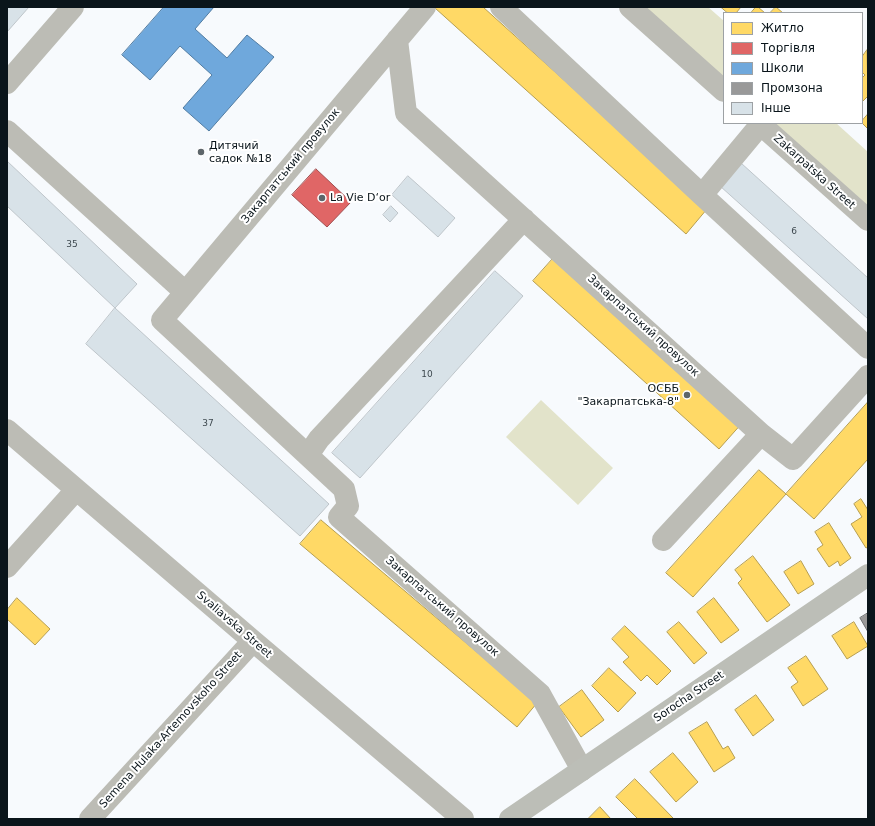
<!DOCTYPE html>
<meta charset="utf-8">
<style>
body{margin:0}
#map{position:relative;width:875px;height:826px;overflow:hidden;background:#f7fafd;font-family:"DejaVu Sans",sans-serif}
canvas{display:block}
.frame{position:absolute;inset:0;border:8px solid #0a151b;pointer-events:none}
.legend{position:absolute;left:723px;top:12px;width:140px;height:112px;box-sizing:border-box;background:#fff;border:1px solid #9da1a4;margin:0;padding:5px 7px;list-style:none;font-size:12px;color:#0a151b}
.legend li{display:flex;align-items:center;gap:8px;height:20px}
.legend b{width:20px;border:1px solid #9da1a4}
</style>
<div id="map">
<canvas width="875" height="826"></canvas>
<div class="frame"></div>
<ul class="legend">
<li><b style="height:11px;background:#ffd966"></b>Житло</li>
<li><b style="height:11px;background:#e06666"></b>Торгівля</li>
<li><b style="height:11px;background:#6fa8dc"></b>Школи</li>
<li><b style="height:11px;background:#999"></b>Промзона</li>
<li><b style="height:11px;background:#d8e2e8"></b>Інше</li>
</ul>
</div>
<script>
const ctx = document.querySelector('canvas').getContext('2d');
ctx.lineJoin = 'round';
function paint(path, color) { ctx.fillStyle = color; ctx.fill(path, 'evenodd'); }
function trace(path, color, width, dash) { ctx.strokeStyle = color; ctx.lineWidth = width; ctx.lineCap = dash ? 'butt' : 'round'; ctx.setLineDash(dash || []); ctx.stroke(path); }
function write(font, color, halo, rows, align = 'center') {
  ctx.font = font + ' "DejaVu Sans",sans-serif'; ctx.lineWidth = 4; ctx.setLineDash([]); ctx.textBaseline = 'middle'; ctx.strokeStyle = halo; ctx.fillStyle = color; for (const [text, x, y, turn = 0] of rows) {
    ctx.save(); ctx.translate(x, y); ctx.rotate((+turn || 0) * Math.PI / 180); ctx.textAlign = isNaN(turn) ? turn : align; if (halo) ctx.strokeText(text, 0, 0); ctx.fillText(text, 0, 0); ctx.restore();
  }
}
paint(new Path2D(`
 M637,7H708L724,21V85Z
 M766,123H836L868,152V215Z
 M541,400L613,468L578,505L506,437Z`), '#e2e3ca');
const homes = new Path2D(`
 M436,7H483L707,209L686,234L435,8Z
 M721,7H741L736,13H728Z
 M756,7H758L765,13H751Z
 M776,7L783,13H770Z
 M867,50L868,96L862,102V78L865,75L862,72V57Z
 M868,114V129L862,123V121Z
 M557,254L743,422L719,449L533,281Z
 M868,402V459L814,519L786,494Z
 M759,470L786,494L693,597L666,573Z
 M861,499L868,510V547L866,548L851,524L862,517L854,504Z
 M321,520L537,703L517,727L300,544Z
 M829,523L851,558L840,566L838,561L829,567L817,549L823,545L815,532Z
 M753,556L790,605L767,622L738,583L742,579L735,570Z
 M801,561L814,584L798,594L784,572Z
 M17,598L50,629L35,645L7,619V610Z
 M714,598L739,630L721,643L697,612Z
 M679,622L707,653L694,664L667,632Z
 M854,622L868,646L847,659L832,636Z
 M625,626L671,671L657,685L647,675L641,681L623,662L629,657L612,639Z
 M806,656L828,689L803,706L791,687L798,682L788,668Z
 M609,668L636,693L618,712L592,686Z
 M582,690L604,720L581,737L559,707Z
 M756,695L774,720L753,736L735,710Z
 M707,722L723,749L728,746L735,758L714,772L689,733Z
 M673,753L698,782L676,802L650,772Z
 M635,779L674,819H638L616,797Z
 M600,807L611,819H588Z`);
paint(homes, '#ffd966');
trace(homes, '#b69e50', 1);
const shops = new Path2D(`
 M316,169L351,202L327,227L292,195Z`);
paint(shops, '#e06666');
trace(shops, '#a04e50', 1);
const schools = new Path2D(`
 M164,7H214L195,29L227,58L247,35L274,57L209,131L183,108L212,75L180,46L150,80L122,55Z`);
paint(schools, '#6fa8dc');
trace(schools, '#517ca2', 1);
const industry = new Path2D(`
 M868,613V632L860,618Z`);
paint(industry, '#999');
trace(industry, '#6e7173', 1);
const building = new Path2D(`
 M7,7H29L7,32Z
 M7,161L137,284L115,308L7,206Z
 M741,163L868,278V319L720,186Z
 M408,176L455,218L438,237L392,195Z
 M391,206L398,213L390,222L383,215Z
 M495,271L523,296L360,478L332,453Z
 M115,308L329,504L300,536L86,344Z`);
paint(building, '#d8e2e8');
trace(building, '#bec5ca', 1);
trace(new Path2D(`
 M425,7L162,320L344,489L348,506L339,517L540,694L582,770
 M501,7L702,195L761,124
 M630,7L724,91
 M397,40L406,113L761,434L663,540
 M7,83L73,7
 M759,123L868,220
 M7,131L185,292
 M702,195L868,348
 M7,430L253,641L463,819
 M761,434L793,459L868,376
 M308,455L319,439L524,219
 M7,567L76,490
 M90,819L253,641`), '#bcbcb5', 22);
trace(new Path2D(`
 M510,819L868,575`), '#bcbeb7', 22);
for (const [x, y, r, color] of [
 [201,152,4,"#5d656a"],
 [322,198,4,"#5d656a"],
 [687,395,4,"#5d656a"]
]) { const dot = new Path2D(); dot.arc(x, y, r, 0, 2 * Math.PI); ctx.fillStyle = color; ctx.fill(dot); trace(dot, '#fff', 1.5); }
write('9px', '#3e494f', null, [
 ["6",794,232],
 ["35",72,245],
 ["10",427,375],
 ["37",208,424]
]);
write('11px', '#0a151b', '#fff', [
 ["Дитячий",209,146],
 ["садок №18",209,159],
 ["La Vie D‘or",330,198],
 ["ОСББ",679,389,"right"],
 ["\"Закарпатська-8\"",679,402,"right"]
], 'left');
write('11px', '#0a151b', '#fff', [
 ["Закарпатський провулок",291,166,-50],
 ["Zakarpatska Street",814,172,42],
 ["Закарпатський провулок",643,326,42],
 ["Закарпатський провулок",442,607,41],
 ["Svaliavska Street",234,625,41],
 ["Sorocha Street",689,697,-34],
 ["Semena Hulaka-Artemovskoho Street",171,730,-48]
]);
</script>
